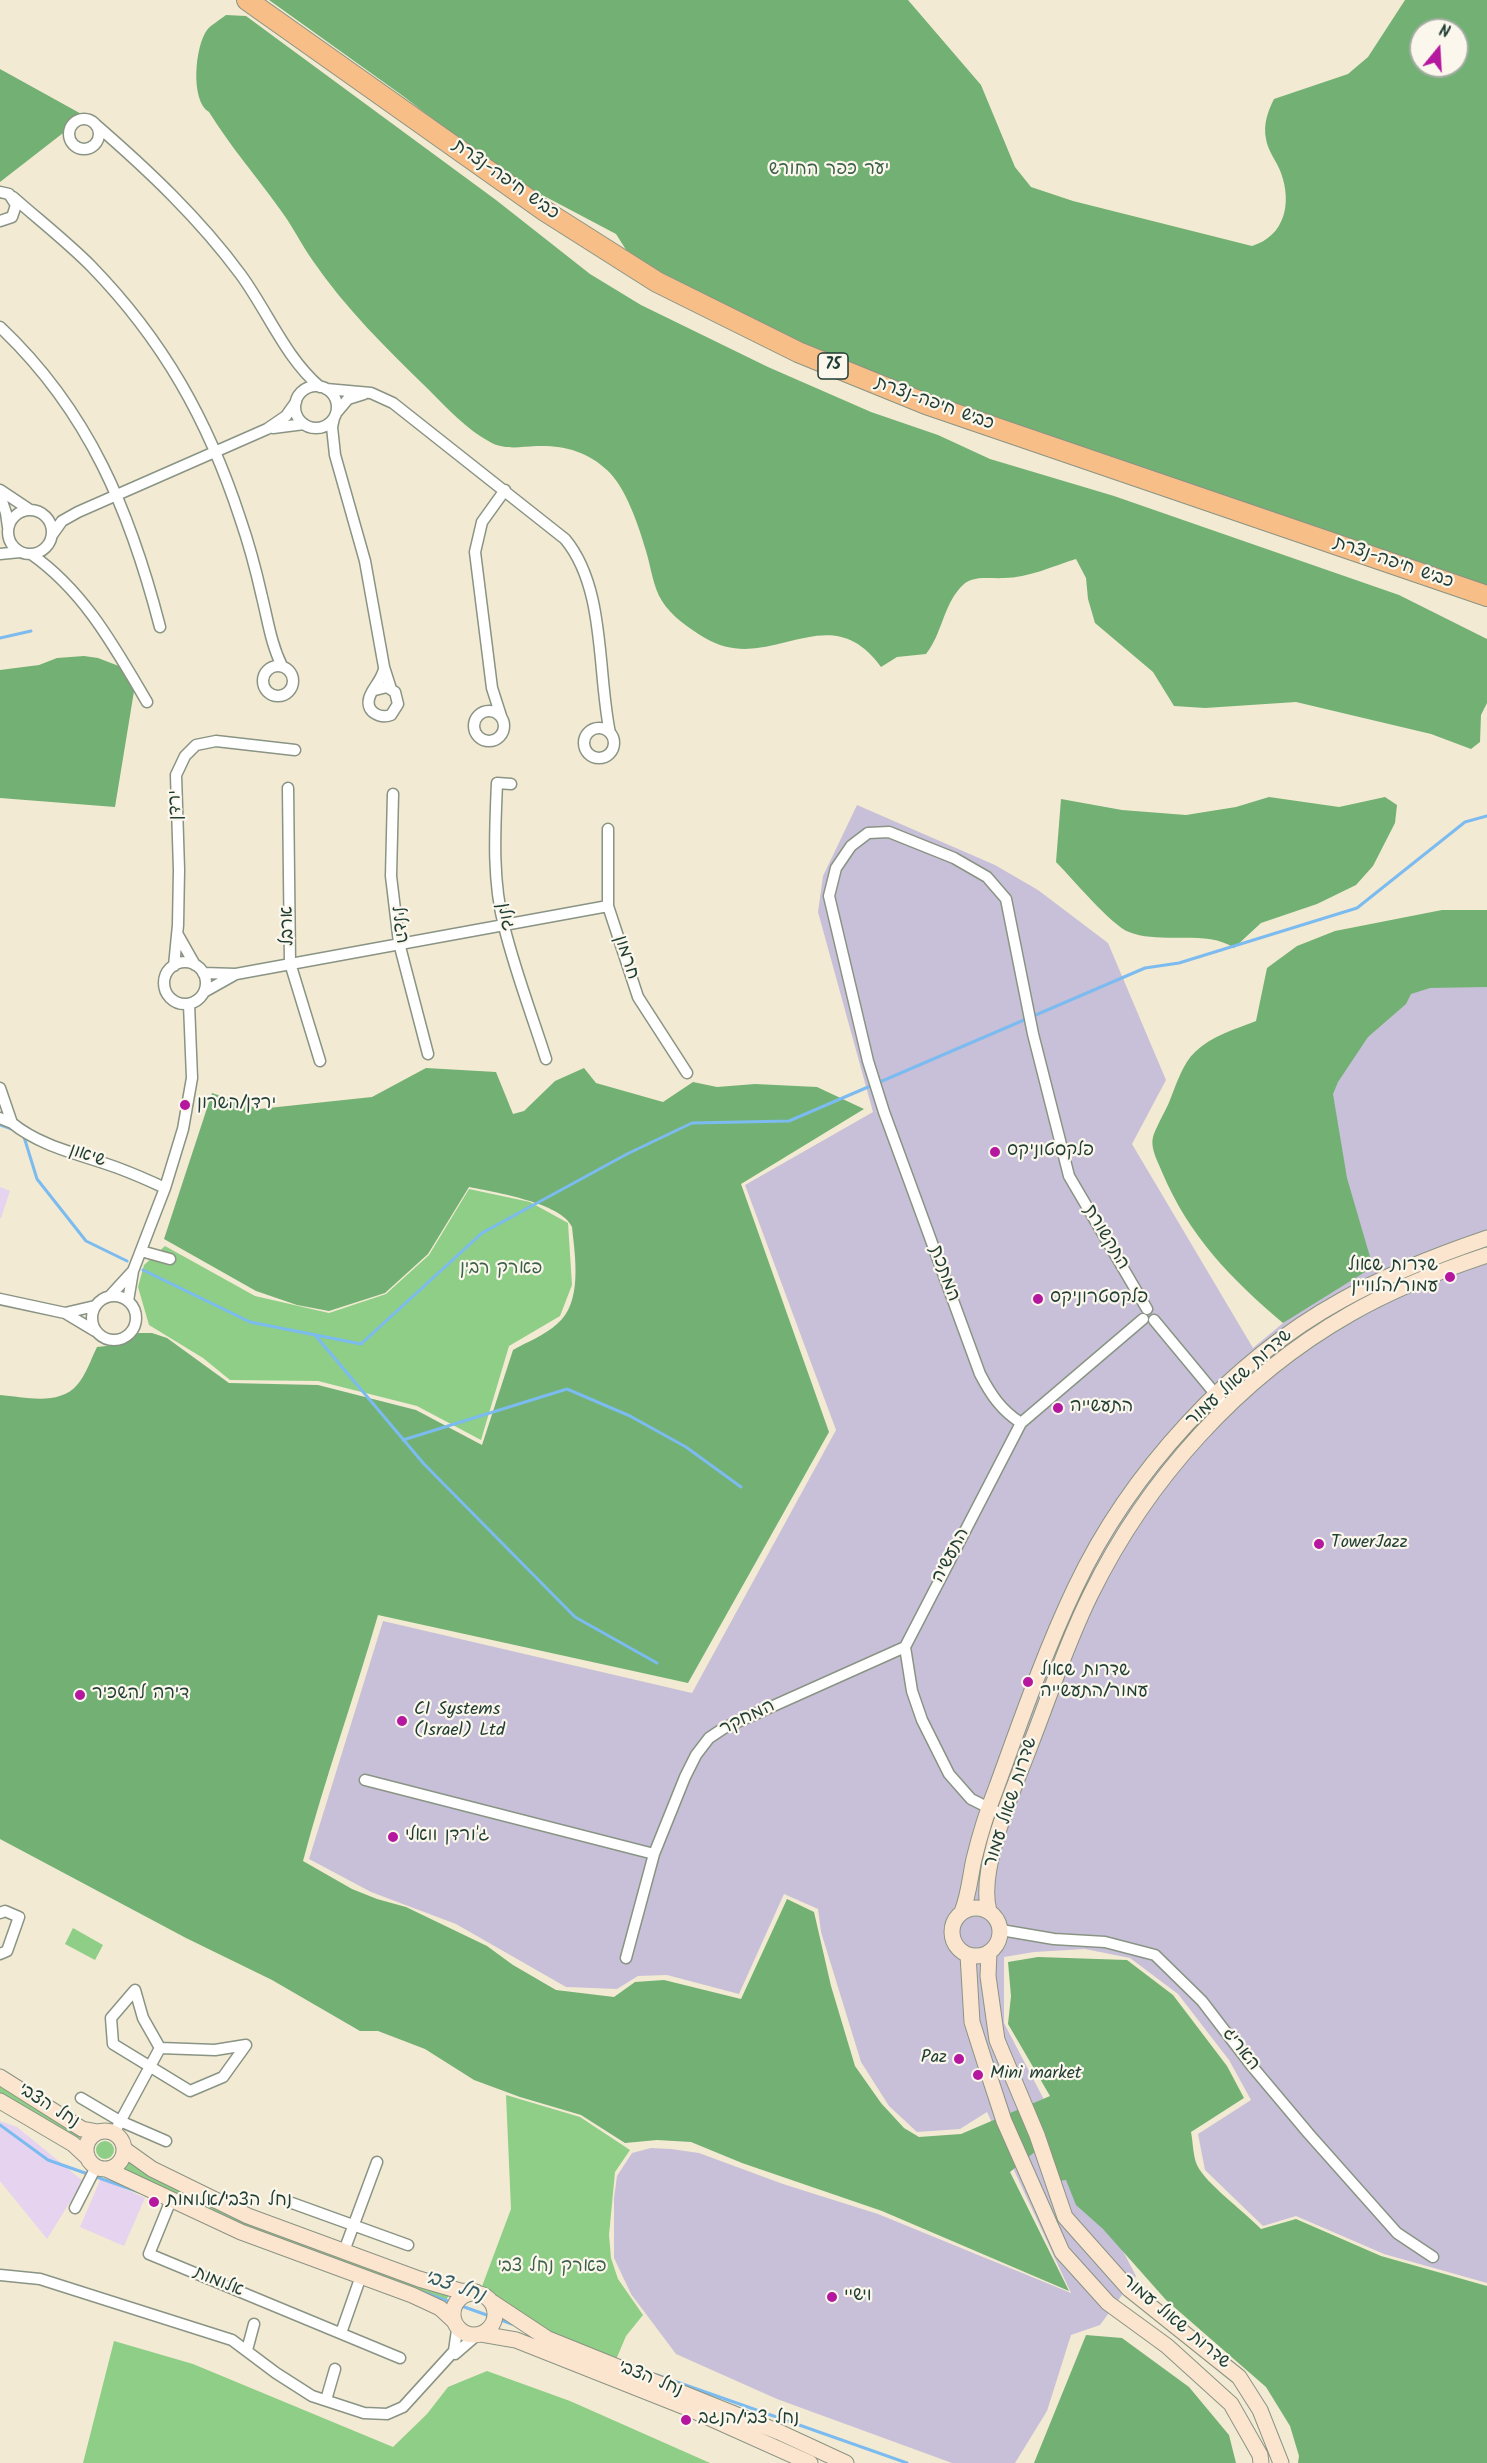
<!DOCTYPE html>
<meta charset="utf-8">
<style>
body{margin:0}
#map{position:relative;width:1487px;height:2463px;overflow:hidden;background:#f3ead3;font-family:Kalam,sans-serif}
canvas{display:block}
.north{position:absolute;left:1409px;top:18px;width:60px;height:60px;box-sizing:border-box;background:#fbf7ec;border:2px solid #a3ada2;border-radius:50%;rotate:18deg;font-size:16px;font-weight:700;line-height:24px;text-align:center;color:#1f3d34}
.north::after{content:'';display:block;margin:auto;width:21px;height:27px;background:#b5179e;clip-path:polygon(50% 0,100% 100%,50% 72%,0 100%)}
</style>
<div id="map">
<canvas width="1487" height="2463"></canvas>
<div class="north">N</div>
</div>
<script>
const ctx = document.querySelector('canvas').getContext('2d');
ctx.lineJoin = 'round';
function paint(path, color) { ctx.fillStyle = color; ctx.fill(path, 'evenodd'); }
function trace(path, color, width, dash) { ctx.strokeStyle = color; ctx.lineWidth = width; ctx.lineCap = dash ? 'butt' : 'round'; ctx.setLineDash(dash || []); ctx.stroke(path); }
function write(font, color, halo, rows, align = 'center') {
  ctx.font = font + ' Kalam,"Playpen Sans Hebrew",sans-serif'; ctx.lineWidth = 4.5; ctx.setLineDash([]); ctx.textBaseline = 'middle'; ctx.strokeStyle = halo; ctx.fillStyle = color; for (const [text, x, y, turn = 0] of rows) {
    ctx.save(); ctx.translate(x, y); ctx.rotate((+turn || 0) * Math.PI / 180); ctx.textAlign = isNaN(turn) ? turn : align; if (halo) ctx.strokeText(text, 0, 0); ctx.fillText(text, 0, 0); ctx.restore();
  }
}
paint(new Path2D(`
 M0,1187L10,1191L1,1218H0Z
 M0,2121L17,2127L83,2181L47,2239L0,2181Z
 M101,2178L145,2198L124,2246L80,2227Z`), '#e6d3f0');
paint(new Path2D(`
 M857,805L995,865L1038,890L1108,943L1166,1080L1132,1144L1253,1348L1354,1264L1318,1087L1381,1005L1487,964V2283L1384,2254L1296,2216L1263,2226L1205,2170L1198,2134L1251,2100L1229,2060L1178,1994L1130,1958L1085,1949L1034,1952L1004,1957V2023L1136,2276L1100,2325L1071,2335L1047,2411L1015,2463H952L777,2399L676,2354L631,2294L614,2258V2198L617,2176L632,2153L651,2148L671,2149L699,2153L783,2184L878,2214L1071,2293L987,2112L960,2129L917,2132L889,2106L861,2062L821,1932L818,1909L784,1894L739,1994L667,1975L638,1976L617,1989L566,1987L456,1924L371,1892L309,1859L383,1621L692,1693L836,1430L745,1185L873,1112L818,912L823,876Z`), '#c8c0d8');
paint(new Path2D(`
 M469,1189L530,1202L568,1223L572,1285L560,1316L509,1346L481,1440L417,1406L318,1381L230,1380L203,1358L149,1325L138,1287L144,1265L165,1246L255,1296L329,1313L386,1294L429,1255Z
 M73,1928L103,1945L95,1960L65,1944Z
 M0,2079L83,2132L76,2144L0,2099Z
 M506,2095L580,2117L630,2150L615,2172L609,2235L611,2258L618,2279L643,2315L626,2336L615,2362L560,2341L501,2304L481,2289L511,2209Z
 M96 2150a9 9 0 1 1 18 0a9 9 0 1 1-18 0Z
 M130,2159L136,2164L451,2292L442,2307L251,2234L122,2171Z
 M114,2341L193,2364L393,2447L427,2414L448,2387L487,2371L570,2401L710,2463H83Z`), '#8ece86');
paint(new Path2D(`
 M269,0H908L981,85L1015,167L1031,187L1073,201L1252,246C1285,236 1292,203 1281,173C1277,161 1268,152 1266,139C1263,124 1268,111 1274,99L1348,74L1368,57L1405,0H1487V586L955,404L830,357L708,301L630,256L616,234L510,178L403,96ZM1421,30H1457V66H1421Z
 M226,15L246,16L496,200L590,274L641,305L768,367L871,412L938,435L990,459L1114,496L1399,595L1487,639V703L1481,715L1480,742L1471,749L1431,734L1296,702L1205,708L1174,706L1153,672L1095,623L1088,599L1086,578L1076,559C1053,566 1028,578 1004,578C988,579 971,574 960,588C943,607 942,634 926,654L897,657L881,667C828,593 770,677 705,638C690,629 671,616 662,601C653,587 651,567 646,551C639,527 626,487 607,470C587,451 563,445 536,446C520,447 504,450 490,442C466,429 447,408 428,389C387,349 345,308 313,261C301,244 292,225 279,208C256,176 230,146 209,112C190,101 195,46 207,30C212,24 220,20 226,15Z
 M0,69L85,116L0,182Z
 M84,656L98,658L137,673L115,807L0,798V670L39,665L57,658Z
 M1269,797L1339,807L1385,797L1397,805L1395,823L1373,866L1356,885L1317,904L1261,923L1234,948C1207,929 1162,945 1129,932C1112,926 1071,877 1056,862L1061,799L1122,810L1186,815L1236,807Z
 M1442,910H1487V987L1430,988L1411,994L1406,1004L1368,1037L1338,1082L1333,1094L1347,1178L1373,1267L1283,1323C1231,1279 1189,1236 1162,1172C1158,1162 1150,1148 1153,1137C1155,1129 1166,1110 1170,1100C1176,1085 1183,1063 1195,1052C1211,1036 1236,1029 1256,1021L1267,968L1297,946L1335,931Z
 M426,1068L496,1072L513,1114L524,1111L555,1081L584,1068L596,1083L663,1102L693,1082L717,1087L755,1084L817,1087L864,1109L741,1184L829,1432L688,1683L378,1615C354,1698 325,1778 303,1861L352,1889L377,1899L406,1907L487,1946L513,1965L556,1990L614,1997L635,1982L664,1980L741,1999L787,1899L814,1912L831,1986L855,2066L881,2103L904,2128L919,2137L961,2134L1050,2096L1008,2024L1011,1996L1008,1962L1038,1957L1127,1960L1173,1995L1227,2066L1244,2098L1191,2132C1193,2142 1193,2156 1197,2165C1206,2184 1245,2212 1261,2229L1296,2219L1381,2256L1487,2286V2463H1298L1299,2456L1290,2426L1266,2387L1166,2300L1103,2229L1076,2205L1066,2180L1058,2181L1037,2150L1010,2172L1069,2291L882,2211L742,2163L691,2142L657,2140L625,2143L581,2115L520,2097L474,2080L425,2049L378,2031H360L272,1980L186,1938L0,1839V1395C25,1397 59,1406 77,1385C86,1375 91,1359 97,1347L125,1344L138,1333H152L167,1338L229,1383L318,1385L416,1410L482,1445L513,1350C527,1342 545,1335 557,1324C583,1303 575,1256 572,1227C562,1203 494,1192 469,1187L428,1254L385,1293L329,1311L297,1305L256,1291L164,1239L212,1093L259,1109L372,1097Z
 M1086,2335L1122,2338L1189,2387L1229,2435L1236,2463H1034Z`), '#72b173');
trace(new Path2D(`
 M0,638L31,631
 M0,1125L12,1129
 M24,1137L37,1179L86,1241L127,1261
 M143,1270L250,1322L361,1344L482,1233L627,1154L692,1123L789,1121L1145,968L1179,963L1357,908L1465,822L1487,816
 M315,1335L424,1464L575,1617L657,1663
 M403,1440L567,1389L630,1416L686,1447L741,1487
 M0,2125L48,2160L139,2192
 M425,2293L512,2324
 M657,2375L907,2463`), '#7cbbf0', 3);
const street = new Path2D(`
 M69 134a15 15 0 1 1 30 0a15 15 0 1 1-30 0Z
 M95,124C148,170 199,218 241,275C268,312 285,357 320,387
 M0,192L9,194L16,205L12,217L0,221
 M13,197C39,220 66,241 91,266C163,340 208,420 240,518C249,544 256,570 262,597C268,621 271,644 282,666
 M0,327C89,411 130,511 160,627
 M295 407a21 21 0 1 1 42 0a21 21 0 1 1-42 0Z
 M326,389L371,393L393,403L565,539C606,588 597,672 610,733
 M337,412L348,399L364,394
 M334,418L332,427L335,455L365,561L384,667L391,689
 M273,428L304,424
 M0,490L30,510
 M0,495L6,513L8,527
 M8 532a22 22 0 1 1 44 0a22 22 0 1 1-44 0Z
 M52,535L62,521L78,512L267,429L286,416L296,402
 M0,554L20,552
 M31,554C84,591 114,646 147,702
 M263 681a15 15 0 1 1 30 0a15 15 0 1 1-30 0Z
 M375,690L387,687L395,692L398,704L391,715C380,719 366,712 369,699C371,689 381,682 384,669
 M474 726a15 15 0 1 1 30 0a15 15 0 1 1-30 0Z
 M501,716L492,688L475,552L482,522L505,490
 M584 743a15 15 0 1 1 30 0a15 15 0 1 1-30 0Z
 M511,784L497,783C495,830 492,880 504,926C515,971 532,1015 546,1059
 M288,788L290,963L320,1061
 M393,794L391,876L399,943L428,1054
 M608,829V906L638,997L687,1073
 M178,935L195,965
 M164 983a21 21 0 1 1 42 0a21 21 0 1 1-42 0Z
 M174,966L178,925L179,870L176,775L185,756L196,745L216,741L295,750
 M203,973L236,974L608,906
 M204,992L236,974
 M0,1088L12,1123L0,1118
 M12,1123C41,1147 83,1155 118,1168C134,1174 150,1181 165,1188
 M141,1251L170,1259
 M110,1296L132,1272
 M92 1318a22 22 0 1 1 44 0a22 22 0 1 1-44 0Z
 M0,1299L65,1313L95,1331
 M128,1301L133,1271L165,1188L183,1129L192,1078L189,1004
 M65,1313L95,1306
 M1154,1320L1227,1408
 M1021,1423C1001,1410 991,1395 980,1374L884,1112L868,1061L829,896L836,868L851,846L868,833L889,832L954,858L987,877L1006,899L1033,1034L1069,1176L1147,1309
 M365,1780L654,1854
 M1005,1816L971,1799L949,1774L922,1720L912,1691L905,1647L1021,1423L1143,1319
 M0,1913L5,1911L19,1917L7,1951L0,1954
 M1001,1930L1054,1939L1105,1942L1155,1955L1202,2001L1251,2065L1309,2134L1397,2233L1433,2257
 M626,1958L654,1854L685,1777L696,1755L709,1738L724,1728L905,1647
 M135,1990L111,2018L113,2044L190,2091L223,2077L246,2045L215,2050L160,2048
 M81,2098L120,2121L166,2141
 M114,2133L160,2048L143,2018L135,1990
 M171,2200L149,2254L400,2358
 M292,2203L408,2245
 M75,2208L96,2167
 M344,2251L377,2162
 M0,2275L40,2279L232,2340L276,2373L312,2396L364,2413L387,2414L403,2407L454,2351L457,2330L455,2324
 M341,2333L361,2276
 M247,2350L254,2324
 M455,2354L477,2335
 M326,2400L335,2369`);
const secondary = new Path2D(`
 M952 1932a24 24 0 1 1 48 0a24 24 0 1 1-48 0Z
 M989,1911C977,1869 1015,1786 1030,1746C1050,1695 1067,1642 1091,1594C1147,1480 1239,1377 1350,1314C1393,1289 1439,1271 1487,1255
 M962,1912C969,1894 970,1877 974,1859C980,1834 988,1809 997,1786C1021,1720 1045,1651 1075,1588C1129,1473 1231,1361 1342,1300C1388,1274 1437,1255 1487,1238
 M989,1952L988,1976L997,2040L1037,2135L1065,2217L1129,2289L1239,2377L1260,2410L1281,2463
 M968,1955L972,2022L986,2066L1004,2121L1062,2252L1108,2303L1167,2346L1231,2404L1260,2455L1261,2463
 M0,2077L82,2129L98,2132
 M0,2101L73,2144L87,2157
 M86 2150a19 19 0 1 1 38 0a19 19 0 1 1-38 0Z
 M124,2149L152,2169L248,2216L419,2279L460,2291L476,2292
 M106,2169L241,2232L412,2295L440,2308L454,2321
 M453 2314a21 21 0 1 1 42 0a21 21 0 1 1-42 0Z
 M492,2302L548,2339L779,2432L846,2463
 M481,2334L516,2340L685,2407L810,2463`);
const highway = new Path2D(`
 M247,0L545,211L657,282L798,352L926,404L1487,596`);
trace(street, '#899484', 13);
trace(secondary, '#899484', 17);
trace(highway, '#899484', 22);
trace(street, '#fff', 10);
trace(secondary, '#fce5cf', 15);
trace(highway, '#f7be87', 20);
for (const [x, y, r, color] of [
 [185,1105,6,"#b5179e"],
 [995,1152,6,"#b5179e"],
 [1450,1277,6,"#b5179e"],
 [1038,1299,6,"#b5179e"],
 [1058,1408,6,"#b5179e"],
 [1319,1544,6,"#b5179e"],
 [1028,1682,6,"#b5179e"],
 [80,1695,6,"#b5179e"],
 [402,1721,6,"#b5179e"],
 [393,1837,6,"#b5179e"],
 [959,2059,6,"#b5179e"],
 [978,2075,6,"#b5179e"],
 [154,2202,6,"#b5179e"],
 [832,2297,6,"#b5179e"],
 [686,2420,6,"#b5179e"]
]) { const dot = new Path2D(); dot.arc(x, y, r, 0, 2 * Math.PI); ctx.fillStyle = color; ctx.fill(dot); trace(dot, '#fbf7ec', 2); }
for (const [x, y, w] of [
 [833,366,30]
]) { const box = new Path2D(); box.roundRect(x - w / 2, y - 13, w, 26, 4.5); ctx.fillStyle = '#fbf7ec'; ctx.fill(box); trace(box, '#1f3d34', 1.5); }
write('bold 16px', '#1f3d34', null, [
 ["75",833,366]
]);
write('18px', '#3b6148', '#fbf7ec', [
 ["יער כפר החורש",829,171],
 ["פארק רבין",501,1270],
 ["פארק נחל צבי",552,2268]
]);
write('18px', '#1f3d34', '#fbf7ec', [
 ["כביש חיפה-נצרת",505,181,35],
 ["כביש חיפה-נצרת",934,405,20],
 ["כביש חיפה-נצרת",1393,564,19],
 ["ירדן",177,805,-92],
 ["גולן",504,917,79],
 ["הגליל",398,925,82],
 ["ארבל",289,926,-91],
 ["חרמון",625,958,72],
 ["שיאון",87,1157,19],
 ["התקשורת",1105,1238,59],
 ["המתכת",943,1274,70],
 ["שדרות שאול עמור",1240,1379,-42],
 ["התעשיה",952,1556,-62],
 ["המחקר",748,1719,-26],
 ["שדרות שאול עמור",1012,1803,-72],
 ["האריג",1240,2050,52],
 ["נחל הצבי",48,2107,32],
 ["אלומות",218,2283,22],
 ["שדרות שאול עמור",1175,2323,40],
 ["נחל הצבי",650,2380,22]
]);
write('18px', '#1f3d34', '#fbf7ec', [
 ["ירדן/השרון",197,1105],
 ["פלקסטוניקס",1007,1152],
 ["שדרות שאול",1438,1267,"right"],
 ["עמור/הלוויין",1438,1288,"right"],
 ["פלקסטרוניקס",1050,1299],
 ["התעשייה",1070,1408],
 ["TowerJazz",1331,1544],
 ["שדרות שאול",1040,1672],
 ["עמור/התעשייה",1040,1693],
 ["דירה להשכיר",92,1695],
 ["CI Systems",414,1711],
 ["(Israel) Ltd",414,1732],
 ["ג'ורדן וואלי",405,1837],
 ["Paz",947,2059,"right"],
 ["Mini market",990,2075],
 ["נחל הצבי/אלומות",166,2202],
 ["וישיי",844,2297],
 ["נחל צבי/הנגב",698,2420]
], 'left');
write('italic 20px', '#365c63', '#fbf7ec', [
 ["נחל צבי",454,2288,19]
]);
</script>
